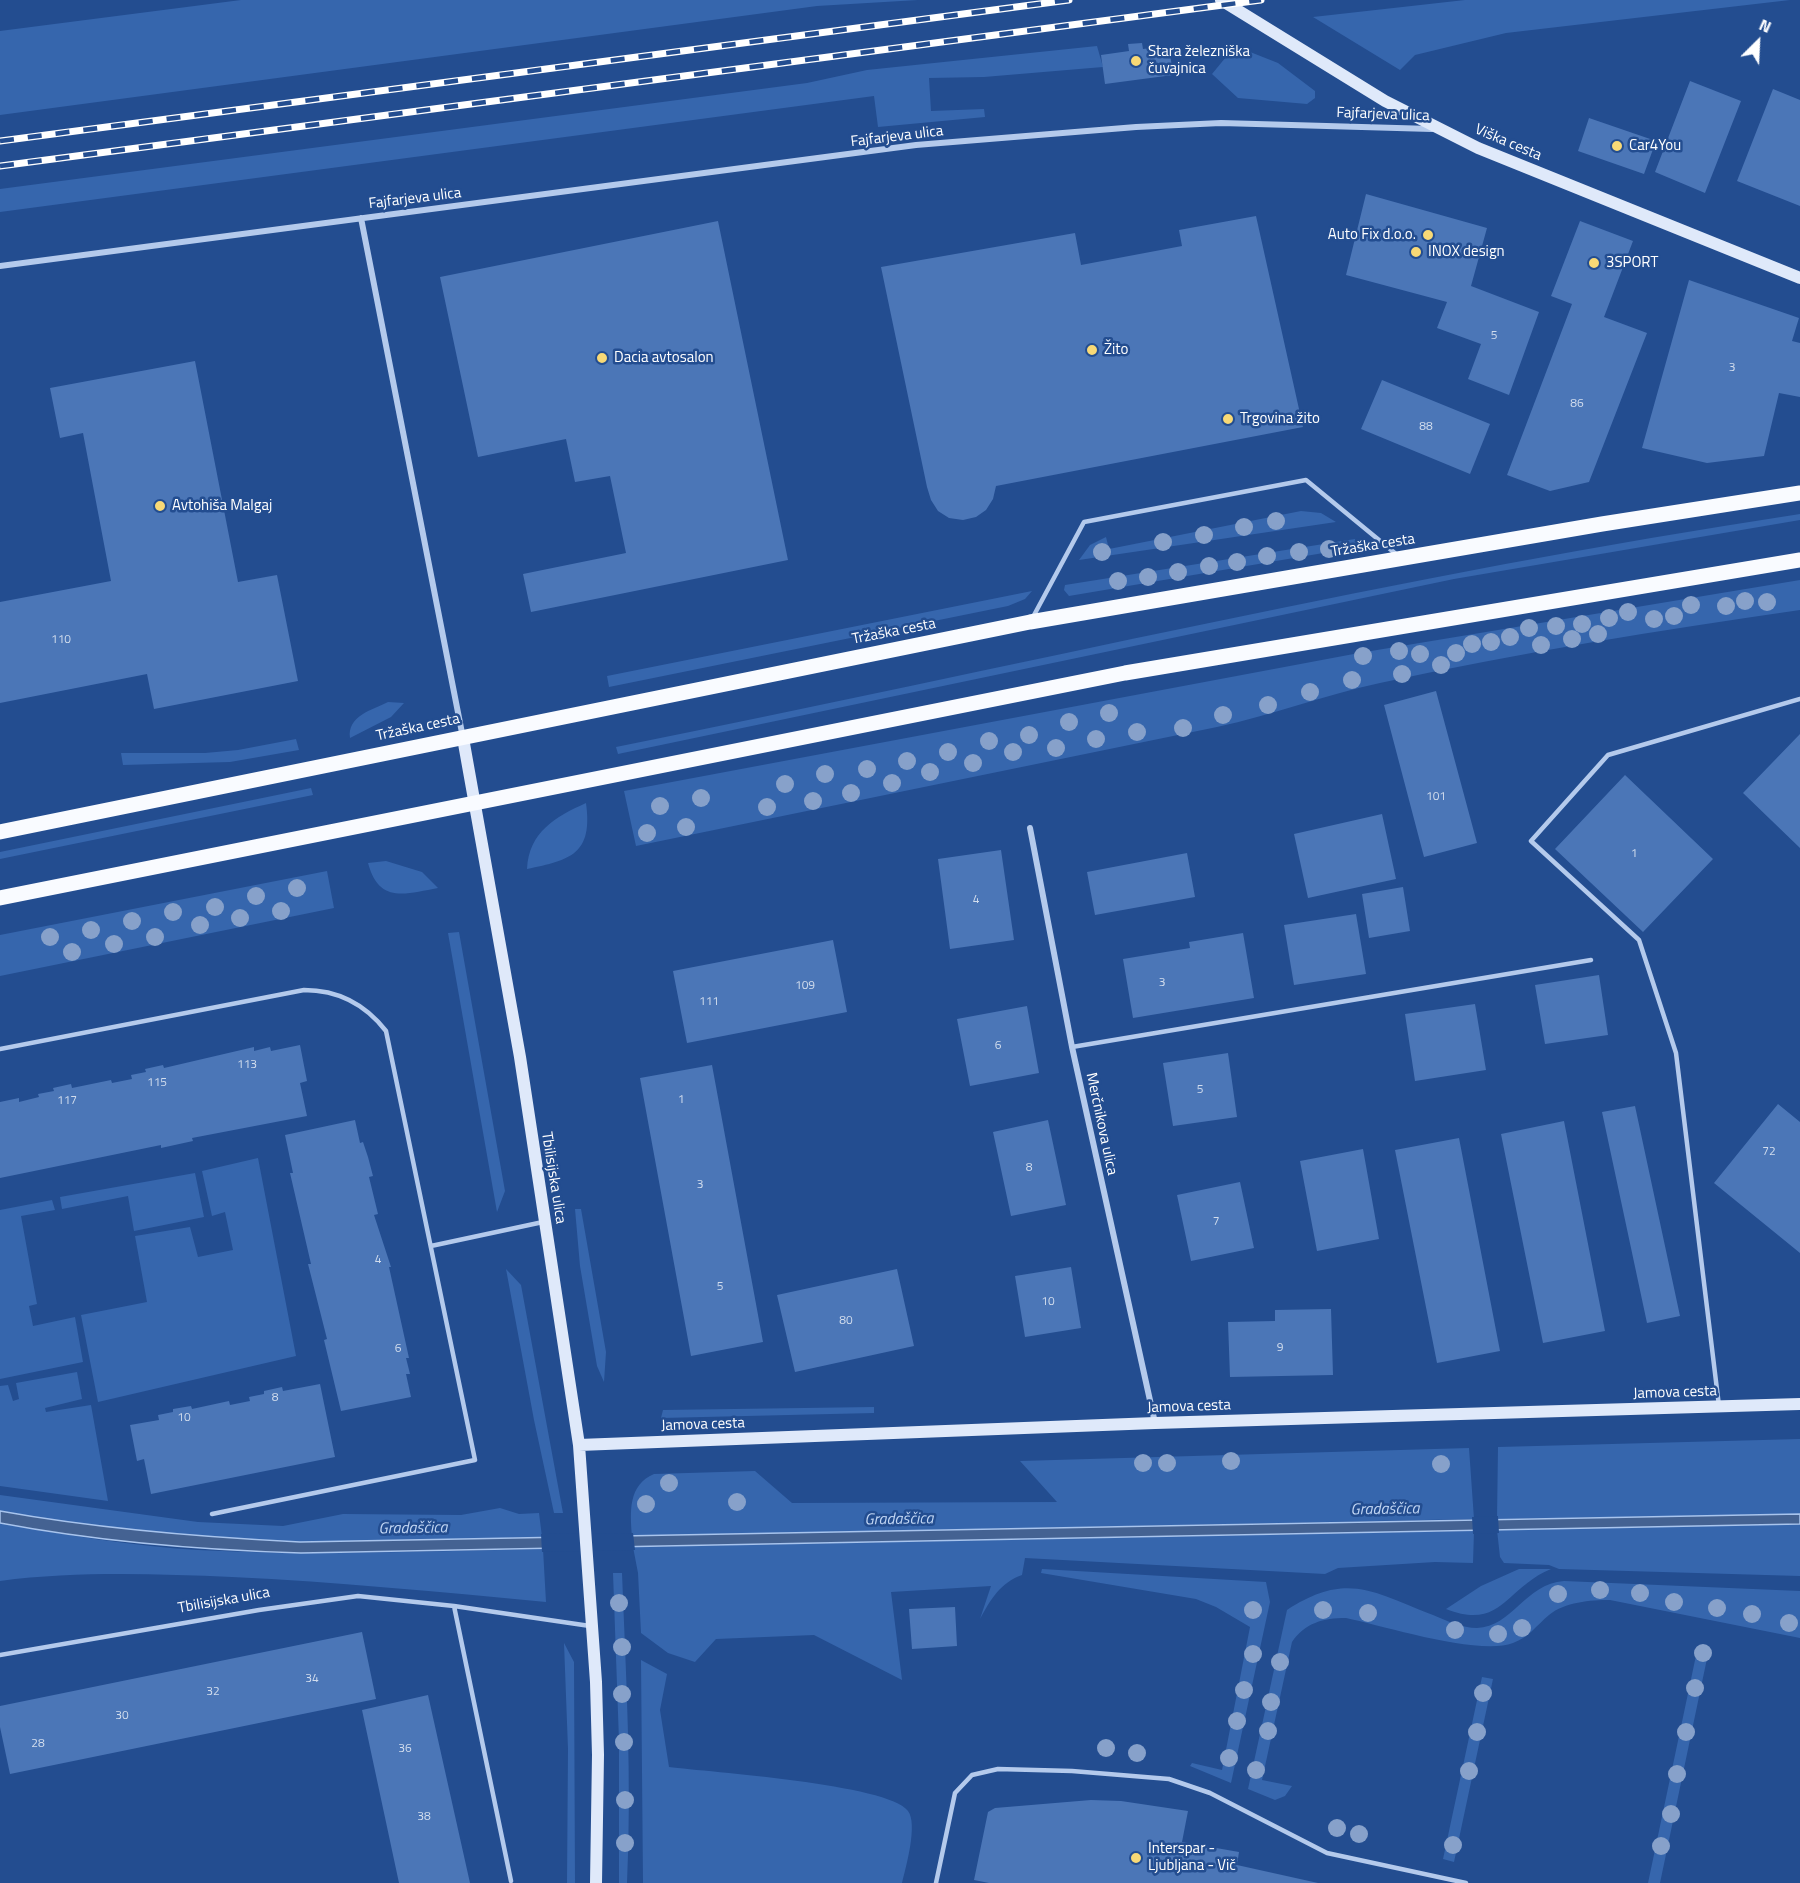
<!DOCTYPE html>
<meta charset="utf-8">
<style>
body{margin:0}
#map{position:relative;width:1800px;height:1883px;overflow:hidden;background:#234d90;font-family:"Titillium Web",sans-serif}
canvas{display:block}
.north{position:absolute;left:1728px;top:12px;width:60px;height:60px;-webkit-text-stroke:4px #234d90;paint-order:stroke;rotate:24deg;font-size:16px;font-weight:700;line-height:24px;text-align:center;color:#fff}
.north::after{content:'';display:block;margin:auto;width:21px;height:27px;background:#fff;clip-path:polygon(50% 0,100% 100%,50% 72%,0 100%)}
</style>
<div id="map">
<canvas width="1800" height="1883"></canvas>
<div class="north">N</div>
</div>
<script>
const ctx = document.querySelector('canvas').getContext('2d');
ctx.lineJoin = 'round';
function paint(path, color) { ctx.fillStyle = color; ctx.fill(path, 'evenodd'); }
function trace(path, color, width, dash) { ctx.strokeStyle = color; ctx.lineWidth = width; ctx.lineCap = dash ? 'butt' : 'round'; ctx.setLineDash(dash || []); ctx.stroke(path); }
function write(font, color, halo, rows, align = 'center') {
  ctx.font = font + ' "Titillium Web",sans-serif'; ctx.lineWidth = 5; ctx.setLineDash([]); ctx.textBaseline = 'middle'; ctx.strokeStyle = halo; ctx.fillStyle = color; for (const [text, x, y, turn = 0] of rows) {
    ctx.save(); ctx.translate(x, y); ctx.rotate((+turn || 0) * Math.PI / 180); ctx.textAlign = isNaN(turn) ? turn : align; if (halo) ctx.strokeText(text, 0, 0); ctx.fillText(text, 0, 0); ctx.restore();
  }
}
paint(new Path2D(`
 M241,0H918L817,6L0,115V31Z
 M1465,0H1790L1506,33L1415,55L1400,70L1313,17Z
 M1097,46L1103,67L984,77L929,78L931,111L984,109L985,117L878,127L874,96L0,212V189L807,83L867,70Z
 M1235,46L1278,63L1315,91V98L1307,104L1238,98L1212,74Z
 M1301,511L1321,513L1336,522L1079,560L1090,545L1106,537L1109,549Z
 M1800,514V520L1454,579L618,754L616,747C1011,668 1402,574 1800,514Z
 M1355,539L1357,544L1353,548L1069,596L1064,590L1065,585Z
 M1800,580V610C1659,630 1519,653 1380,683C1325,695 1272,715 1217,727L636,846L624,791L1359,653Z
 M1032,591L1025,599L1008,606L609,687L607,676Z
 M388,702L404,703L391,717L350,738C347,716 372,710 388,702Z
 M296,739L299,750L230,762L123,765L121,753H205L238,750Z
 M311,788L313,795L0,859V852Z
 M586,803C593,854 571,860 527,869C529,832 555,817 586,803Z
 M386,861L422,872L438,888C405,894 379,904 368,863Z
 M327,871L334,908L0,976V935Z
 M459,932L505,1191L497,1212L448,933Z
 M258,1158L296,1356L98,1402L81,1315L147,1302L135,1236L190,1227L198,1257L233,1250L225,1212L212,1216L202,1171Z
 M195,1173L204,1217L134,1231L128,1196L62,1209L60,1197Z
 M52,1200L55,1210L21,1216L37,1304L29,1306L33,1326L75,1317L83,1362L0,1379V1210Z
 M575,1209H581L606,1352L604,1382L597,1366L580,1266Z
 M506,1269L521,1285L563,1513H554L534,1420Z
 M77,1372L82,1399L45,1408L46,1412L91,1405L108,1501L0,1486V1386L8,1385L13,1401L19,1399L16,1383Z
 M874,1407V1413L661,1418L663,1410Z
 M1800,1439V1514L1497,1519L1498,1447Z
 M1469,1448L1474,1519L632,1536C630,1512 628,1485 654,1474L755,1471L792,1503L1057,1502L1020,1461Z
 M0,1495L198,1522L283,1526L343,1514L461,1515L500,1508L519,1514L539,1513L542,1537C462,1539 381,1543 300,1542C200,1540 98,1529 0,1511Z
 M0,1523C65,1535 132,1546 198,1550C313,1556 428,1551 543,1549L546,1602C441,1592 337,1582 232,1577C155,1574 77,1571 0,1581Z
 M1800,1524V1576L1559,1569L1549,1565L1504,1563L1500,1557L1497,1530Z
 M1474,1531L1473,1563L1435,1562L1338,1568L1325,1574L1025,1558L1022,1575C1000,1583 991,1599 980,1619L991,1586L891,1592L902,1680L814,1635L716,1639L695,1662L668,1653L641,1633L638,1573L633,1547Z
 M1042,1569L1266,1582L1270,1602L1231,1783L1190,1766L1192,1763L1222,1770L1250,1627L1216,1607L1196,1599L1041,1573Z
 M1519,1569H1551C1505,1588 1502,1631 1446,1609L1481,1586Z
 M613,1573H622C626,1676 632,1780 627,1883H619V1741Z
 M1564,1581L1800,1591V1638L1610,1600C1590,1600 1565,1602 1549,1615C1536,1626 1529,1637 1513,1643C1479,1656 1384,1626 1346,1618C1323,1618 1305,1623 1292,1642L1262,1780L1292,1786L1285,1796L1275,1800L1248,1789L1287,1610C1347,1571 1373,1592 1433,1615C1447,1621 1462,1628 1477,1628C1512,1627 1525,1584 1564,1581Z
 M564,1643L574,1662L575,1883H567L568,1749Z
 M1698,1646L1709,1649L1660,1883H1648Z
 M641,1660L667,1674L660,1710L669,1767C708,1772 889,1784 908,1811C918,1824 906,1867 902,1883H643Z
 M1482,1677L1493,1679L1454,1862L1443,1859Z`), '#3666ad');
const water = new Path2D(`
 M0,1511C99,1529 199,1537 300,1542L1800,1514V1524L301,1553C200,1550 100,1542 0,1523Z`);
paint(water, '#446292');
trace(water, '#a8c4ed', 1.5);
paint(new Path2D(`
 M1498,1516L1499,1533L1473,1534L1472,1517Z
 M633,1533L635,1550L542,1552L541,1534Z`), '#234d90');
paint(new Path2D(`
 M1142,43L1143,49L1169,46L1173,75L1105,84L1101,55L1129,51L1128,44Z
 M1690,81L1741,101L1705,193L1655,172Z
 M1773,89L1800,100V206L1737,181Z
 M1589,118L1656,141L1644,174L1578,151Z
 M1366,194L1487,228L1471,286L1539,312L1509,395L1468,379L1481,344L1437,328L1447,302L1346,275Z
 M1256,216L1303,427L996,486L993,499L986,510L976,517L963,520L949,518L938,511L931,500L927,487L881,267L1075,233L1081,265L1182,246L1179,230Z
 M718,221L788,560L531,612L523,574L626,553L610,476L575,482L566,439L478,457L440,277Z
 M1580,221L1633,241L1604,317L1647,333L1589,482L1550,491L1507,475L1572,304L1551,296Z
 M1689,280L1799,318L1792,341L1800,343V397L1779,393L1764,456L1707,463L1642,448Z
 M195,361L238,582L277,575L298,681L154,709L147,674L0,703V602L111,581L83,433L60,438L50,388Z
 M1382,380L1490,424L1470,474L1361,429Z
 M1436,691L1477,843L1424,857L1384,705Z
 M1800,734V848L1743,793Z
 M1625,775L1713,859L1643,932L1555,849Z
 M1382,814L1396,879L1308,898L1294,834Z
 M1001,850L1014,940L950,949L938,859Z
 M1187,853L1195,897L1095,915L1087,872Z
 M1403,887L1410,931L1369,938L1362,894Z
 M1356,914L1366,974L1294,985L1284,925Z
 M1243,933L1254,998L1133,1018L1123,959L1190,948L1189,942Z
 M833,940L847,1012L687,1043L673,971Z
 M1599,975L1608,1035L1545,1044L1535,985Z
 M1475,1004L1486,1070L1415,1081L1405,1014Z
 M1027,1006L1039,1073L970,1086L957,1019Z
 M300,1045L307,1081L300,1083L307,1116L192,1138L193,1141L161,1148V1145L0,1178V1102L19,1098V1102L39,1097L38,1094L54,1091L53,1088L71,1084L72,1088L111,1080L112,1083L132,1079L131,1075L146,1072L145,1069L163,1065L164,1068L254,1047V1051L270,1047L271,1051Z
 M1228,1053L1237,1117L1173,1126L1163,1063Z
 M712,1065L763,1342L691,1356L640,1078Z
 M1778,1104L1800,1122V1253L1714,1183Z
 M1635,1106L1680,1316L1647,1323L1602,1112Z
 M355,1120L360,1143L363,1142L368,1157L373,1176L369,1177L378,1214L374,1215L391,1267H389L409,1358H406L410,1374H406L411,1397L341,1411L324,1340L327,1339L308,1264H311L290,1173H293L285,1135Z
 M1048,1120L1066,1205L1011,1216L993,1132Z
 M1564,1121L1605,1331L1543,1343L1501,1134Z
 M1459,1138L1500,1351L1437,1363L1395,1150Z
 M1363,1149L1379,1239L1317,1251L1300,1161Z
 M1240,1182L1254,1248L1191,1261L1177,1195Z
 M1071,1267L1081,1328L1025,1337L1015,1276Z
 M897,1269L914,1346L795,1372L777,1295Z
 M1331,1309L1333,1375L1230,1377L1228,1322L1275,1321V1310Z
 M320,1384L335,1457L151,1494L144,1459L137,1461L130,1425L159,1420L158,1415L173,1412V1409L191,1406L192,1409L229,1401L230,1405L250,1401L249,1397L264,1394V1391L282,1387L283,1391Z
 M955,1607L957,1646L912,1649L909,1609Z
 M362,1632L376,1699L10,1774L0,1727V1706Z
 M428,1695L470,1883H399L362,1710Z
 M1091,1800L1121,1801L1188,1811L1182,1842L1239,1852L1237,1865L1318,1883H989L974,1880L988,1812L995,1808Z`), '#4b76b7');
trace(new Path2D(`
 M1033,617L1084,522L1306,480L1396,554
 M1072,1047L1591,960
 M0,1049L304,990C339,990 365,1004 386,1031L475,1460L212,1514
 M431,1246L543,1222
 M1719,1406L1676,1053L1639,940L1531,841L1608,755L1800,699
 M454,1606L511,1881
 M0,1655L259,1610L358,1596L454,1606L590,1626
 M936,1883L955,1793L972,1775L998,1769L1072,1771L1169,1779L1210,1793L1327,1853L1466,1883`), '#b4caec', 4.5);
trace(new Path2D(`
 M361,218L463,738
 M0,266L916,145L1136,127L1221,123L1432,129
 M1030,828L1072,1047L1155,1423`), '#b4caec', 6);
trace(new Path2D(`
 M1221,0L1385,101L1478,148L1800,278
 M463,738L520,1057L579,1445L596,1682L598,1755L596,1883
 M579,1445L1155,1423L1800,1404`), '#dfe9fa', 12);
trace(new Path2D(`
 M0,832L1030,622L1602,524L1800,493
 M0,898L1125,673L1800,560`), '#f9fbff', 15);
const rail = new Path2D(`
 M0,141L1069,0
 M0,166L1261,0`);
trace(rail, '#fff', 7);
trace(rail, '#234d90', 4.5, [14]);
ctx.fillStyle = '#87a1ca';
for (const [x, y] of [
 [1276,521],
 [1244,527],
 [1204,535],
 [1163,542],
 [1329,549],
 [1102,552],
 [1299,552],
 [1267,556],
 [1237,562],
 [1209,566],
 [1178,572],
 [1148,577],
 [1118,581],
 [1745,601],
 [1767,602],
 [1691,605],
 [1726,606],
 [1628,612],
 [1674,616],
 [1609,618],
 [1654,619],
 [1582,624],
 [1556,626],
 [1529,628],
 [1598,634],
 [1510,637],
 [1572,639],
 [1491,642],
 [1472,644],
 [1541,645],
 [1399,651],
 [1456,653],
 [1420,654],
 [1363,656],
 [1441,665],
 [1402,674],
 [1352,680],
 [1310,692],
 [1268,705],
 [1109,713],
 [1223,715],
 [1069,722],
 [1183,728],
 [1137,732],
 [1029,735],
 [1096,739],
 [989,741],
 [1056,748],
 [948,752],
 [1013,752],
 [907,761],
 [973,763],
 [867,769],
 [930,772],
 [825,774],
 [892,783],
 [785,784],
 [851,793],
 [701,798],
 [813,801],
 [660,806],
 [767,807],
 [686,827],
 [647,833],
 [297,888],
 [256,896],
 [215,907],
 [281,911],
 [173,912],
 [240,918],
 [132,921],
 [200,925],
 [91,930],
 [50,937],
 [155,937],
 [114,944],
 [72,952],
 [1231,1461],
 [1143,1463],
 [1167,1463],
 [1441,1464],
 [669,1483],
 [737,1502],
 [646,1504],
 [1600,1590],
 [1640,1593],
 [1558,1594],
 [1674,1602],
 [619,1603],
 [1717,1608],
 [1253,1610],
 [1323,1610],
 [1368,1613],
 [1752,1614],
 [1789,1623],
 [1522,1628],
 [1455,1630],
 [1498,1634],
 [622,1647],
 [1703,1653],
 [1253,1654],
 [1280,1662],
 [1695,1688],
 [1244,1690],
 [1483,1693],
 [622,1694],
 [1271,1702],
 [1237,1721],
 [1268,1731],
 [1477,1732],
 [1686,1732],
 [624,1742],
 [1106,1748],
 [1137,1753],
 [1229,1758],
 [1256,1770],
 [1469,1771],
 [1677,1774],
 [625,1800],
 [1671,1814],
 [1337,1828],
 [1359,1834],
 [625,1843],
 [1453,1845],
 [1661,1846]
]) { ctx.beginPath(); ctx.arc(x, y, 9, 0, 2 * Math.PI); ctx.fill(); }
for (const [x, y, r, color] of [
 [1136,61,6,"#f8d976"],
 [1617,146,6,"#f8d976"],
 [1428,235,6,"#f8d976"],
 [1416,252,6,"#f8d976"],
 [1594,263,6,"#f8d976"],
 [1092,350,6,"#f8d976"],
 [602,358,6,"#f8d976"],
 [1228,419,6,"#f8d976"],
 [160,506,6,"#f8d976"],
 [1136,1858,6,"#f8d976"]
]) { const dot = new Path2D(); dot.arc(x, y, r, 0, 2 * Math.PI); ctx.fillStyle = color; ctx.fill(dot); trace(dot, '#234d90', 2); }
write('12px', '#d2dded', null, [
 ["5",1494,336],
 ["3",1732,368],
 ["86",1577,404],
 ["88",1426,427],
 ["110",61,640],
 ["101",1436,797],
 ["1",1634,854],
 ["4",976,900],
 ["3",1162,983],
 ["109",805,986],
 ["111",709,1002],
 ["6",998,1046],
 ["113",247,1065],
 ["115",157,1083],
 ["5",1200,1090],
 ["1",681,1100],
 ["117",67,1101],
 ["72",1769,1152],
 ["8",1029,1168],
 ["3",700,1185],
 ["7",1216,1222],
 ["4",378,1260],
 ["5",720,1287],
 ["10",1048,1302],
 ["80",846,1321],
 ["9",1280,1348],
 ["6",398,1349],
 ["8",275,1398],
 ["10",184,1418],
 ["34",312,1679],
 ["32",213,1692],
 ["30",122,1716],
 ["28",38,1744],
 ["36",405,1749],
 ["38",424,1817]
]);
write('15px', '#fff', '#234d90', [
 ["Stara železniška",1148,52],
 ["čuvajnica",1148,69],
 ["Car4You",1629,146],
 ["Auto Fix d.o.o.",1416,235,"right"],
 ["INOX design",1428,252],
 ["3SPORT",1606,263],
 ["Žito",1104,350],
 ["Dacia avtosalon",614,358],
 ["Trgovina žito",1240,419],
 ["Avtohiša Malgaj",172,506],
 ["Interspar -",1148,1849],
 ["Ljubljana - Vič",1148,1866]
], 'left');
write('15px', '#fff', '#234d90', [
 ["Fajfarjeva ulica",1383,115,2],
 ["Fajfarjeva ulica",897,137,-7],
 ["Viška cesta",1508,143,23],
 ["Fajfarjeva ulica",415,199,-7],
 ["Tržaška cesta",1373,546,-9],
 ["Tržaška cesta",894,632,-11],
 ["Tržaška cesta",418,728,-12],
 ["Merčnikova ulica",1101,1124,78],
 ["Tbilisijska ulica",553,1178,81],
 ["Jamova cesta",1675,1393,-2],
 ["Jamova cesta",1189,1407,-2],
 ["Jamova cesta",703,1425,-2],
 ["Tbilisijska ulica",224,1601,-10]
]);
write('italic 16px', '#c0d5f3', '#234d90', [
 ["Gradaščica",1385,1510,-1],
 ["Gradaščica",899,1520,-1],
 ["Gradaščica",413,1529,-1]
]);
</script>
